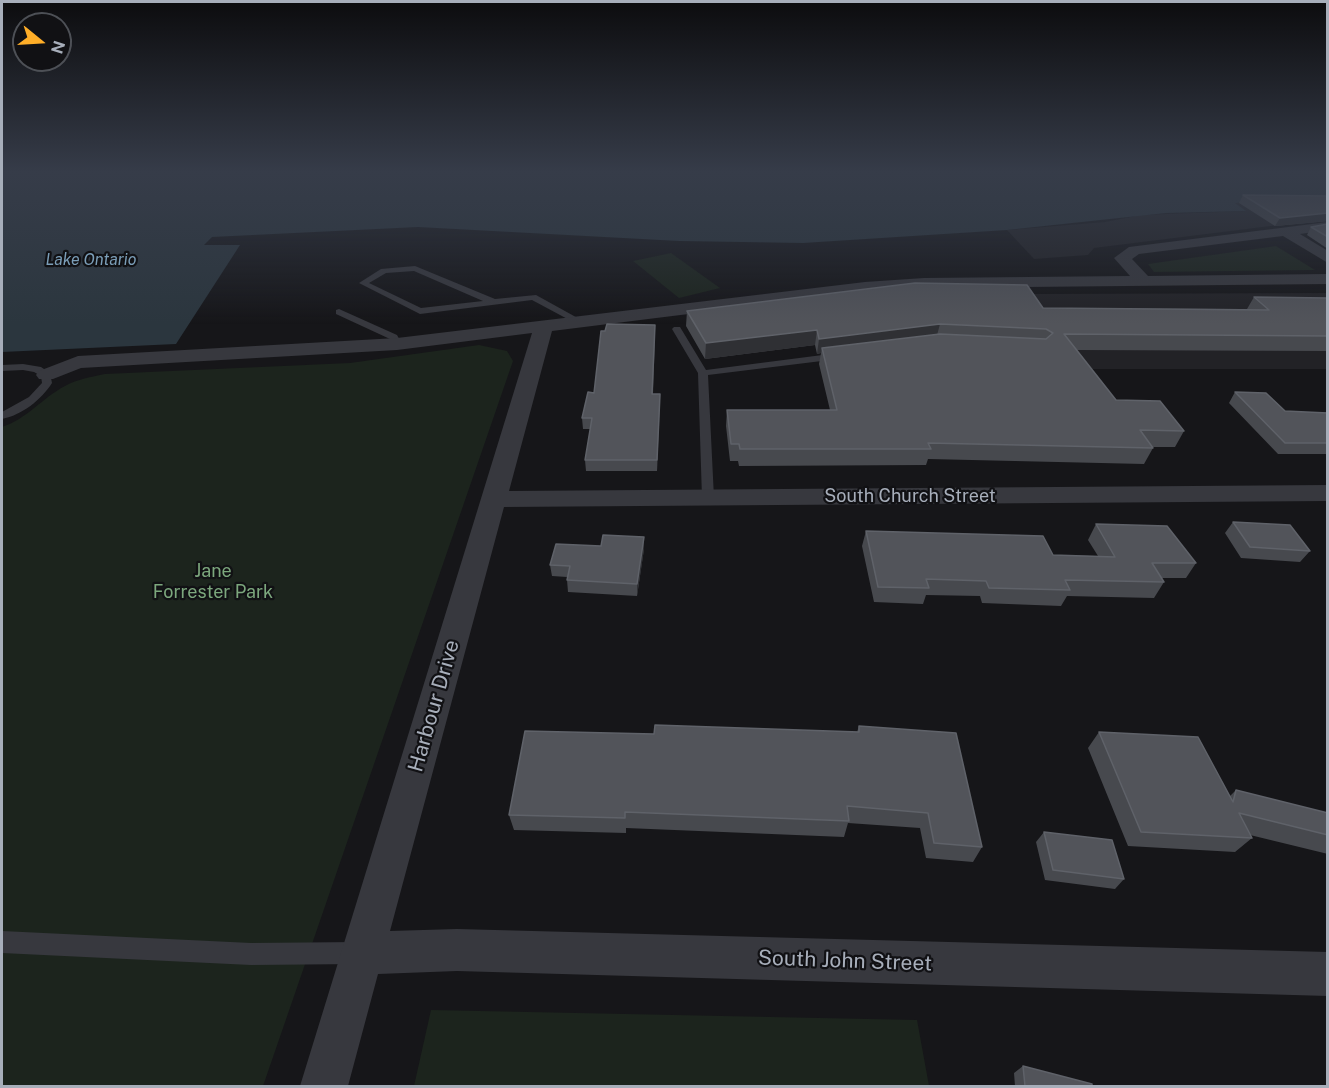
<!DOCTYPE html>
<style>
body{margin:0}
#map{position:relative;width:1329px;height:1088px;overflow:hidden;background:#161619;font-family:"Public Sans",sans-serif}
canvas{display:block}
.frame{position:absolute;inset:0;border:3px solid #a7aeba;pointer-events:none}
.north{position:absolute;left:12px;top:12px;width:60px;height:60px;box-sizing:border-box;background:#111114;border:2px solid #4d5056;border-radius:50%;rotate:108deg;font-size:16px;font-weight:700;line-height:24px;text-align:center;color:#a7aeba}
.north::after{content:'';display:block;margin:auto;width:21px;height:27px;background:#ffae28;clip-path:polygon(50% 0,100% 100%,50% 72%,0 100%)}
</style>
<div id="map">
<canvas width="1329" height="1088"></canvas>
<div class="frame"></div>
<div class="north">N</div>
</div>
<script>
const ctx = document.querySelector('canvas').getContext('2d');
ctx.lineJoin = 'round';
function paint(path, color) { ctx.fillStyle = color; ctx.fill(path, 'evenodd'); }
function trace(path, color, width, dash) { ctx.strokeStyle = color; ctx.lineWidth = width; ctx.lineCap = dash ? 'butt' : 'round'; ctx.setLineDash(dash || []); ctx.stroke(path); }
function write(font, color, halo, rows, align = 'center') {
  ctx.font = font + ' "Public Sans",sans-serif'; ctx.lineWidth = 4.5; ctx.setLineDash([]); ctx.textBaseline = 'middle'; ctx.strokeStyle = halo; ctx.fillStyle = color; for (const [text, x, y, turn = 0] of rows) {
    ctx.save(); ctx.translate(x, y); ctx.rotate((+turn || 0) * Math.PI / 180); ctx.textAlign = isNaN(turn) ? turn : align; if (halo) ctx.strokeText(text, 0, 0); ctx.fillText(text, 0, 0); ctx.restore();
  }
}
paint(new Path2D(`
 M1327,199L1279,225L1094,248L1088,255L1034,259L1007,230L1105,222L1141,215L1245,211L1234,203Z
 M1327,293V369H1090L1030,294Z`), '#222226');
paint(new Path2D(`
 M1276,246L1315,270L1154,272L1148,264Z
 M671,253L720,288L679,298L633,261Z
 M479,345L507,351L513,361L263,1086H2V427C27,419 42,398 65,386C78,379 91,377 105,374L350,363Z
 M431,1010L917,1020L929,1086H414Z`), '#1c241d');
paint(new Path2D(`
 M2,172H1327L1328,199L1235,203L1246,211L1166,213L1007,230L803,243L679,241L418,227L212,237L204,245H240L176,344L2,352Z`), '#2b363e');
paint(new Path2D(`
 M415,266L495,299L536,295L583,321L575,323L532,300L420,314L359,283L381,269ZM414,271L483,301L421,308L369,283L386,273Z
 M339,309L397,335L402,344L394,346L390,339L336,314V310Z
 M674,327H680L706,370L838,353L843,356L838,359L708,375L714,498L708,502L702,498L698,373L672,329Z
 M23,364L41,367L50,373L52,383C41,400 22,415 2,419V412L29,397L42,383L41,376L34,372L23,370L2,371V365Z
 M2,931L251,943L359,942L367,945L370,953L367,961L359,964L251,965L2,953Z`), '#37383e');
paint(new Path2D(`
 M1328,222V230L1300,234L1328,251V263L1283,236L1139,254L1132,259L1148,276L1328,274V284L924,288L865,292L552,331L509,491L1328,485V501L504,507L390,931L457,929L1328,952V996L457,971L378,974L348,1086H300L532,333L397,350L81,368L53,379H39L36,375L39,371L78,356L397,338L865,282L924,278L1130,276L1114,258L1129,247Z`), '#37383e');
paint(new Path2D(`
 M1243,195L1328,196V221L1275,226L1239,203Z
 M1328,224V249L1307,235L1311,227Z
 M1254,297L1328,298V351L1076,350L1116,400L1184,431L1175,447H1152L1153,448L1144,464L928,459L926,465L739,466L738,461H730L726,426L727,410H830L819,364L821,353L817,354L815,345L705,359L686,326L687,311L1043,308L1247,309Z
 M655,336L653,394H660L657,471H586L585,460L590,429H583L582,418Z
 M1235,392L1285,411L1328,413V454H1278L1229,403Z
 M1233,522L1310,551L1300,562L1241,558L1225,533Z
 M1096,524L1196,563L1186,578H1162L1164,582L1154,598L1067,596L1061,606L982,603L980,596L926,595L923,604L874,602L862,546L866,531L1053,555L1098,556L1088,540Z
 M644,537V549L637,596L568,592L567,580V577L552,576L550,565L601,546Z
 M859,726L982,847L973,862L926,858L920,828L848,823L844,837L626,828V833L514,830L509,815L654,734L857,732Z
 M1099,732L1230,796L1236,790L1328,813V854L1250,835L1252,838L1235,852L1128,846L1088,748Z
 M1044,832L1124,879L1115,889L1045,880L1036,842Z
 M1023,1066L1092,1086H1015L1014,1073Z`), '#47494e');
paint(new Path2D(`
 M1328,213V221L1275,226L1280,218Z
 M940,324L936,339L822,348L821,353L817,354L819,339Z
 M817,330L815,345L705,359L706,343Z
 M660,394V405L657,471V460Z
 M644,537V549L637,596V584Z`), '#2f3034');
const building = new Path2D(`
 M1243,195L1328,196V213L1280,218Z
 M1328,224V237L1311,227Z
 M915,283L1027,285L1043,308L1269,310L1254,297L1328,298V336L1064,334L1116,400L1160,401L1184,431L1140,430L1153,448L928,443L931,449H740L739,444H731L727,410H837L822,348L940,334L1046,339L1053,333L1046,329L940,324L819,339L817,330L706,343L687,311Z
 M607,324L655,325L652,394H660L657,460H585L592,418H582L588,392L594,393L601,331H605Z
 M1235,392L1266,393L1285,411L1328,413V443H1285Z
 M1233,522L1290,525L1310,551L1250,547Z
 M1096,524L1167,526L1196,563H1152L1164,582L1065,580L1070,590L989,588L986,581L926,579L929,588L878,587L866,531L1043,536L1053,555L1115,557Z
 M603,535L644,537L637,584L567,580L570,566L550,565L556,544L601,546Z
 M655,725L859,732V726L956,733L982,847L934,843L928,813L847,806L849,821L625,812V818L509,815L525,731L654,734Z
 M1099,732L1198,737L1233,802L1236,790L1328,813V835L1239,813L1252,838L1141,832Z
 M1044,832L1112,840L1124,879L1053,870Z
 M1023,1066L1092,1084V1086H1025Z`);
paint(building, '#52545a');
trace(building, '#5f6269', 1.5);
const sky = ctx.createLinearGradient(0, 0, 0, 324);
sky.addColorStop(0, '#0c0c0e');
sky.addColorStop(0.53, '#363c49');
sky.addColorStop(1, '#363c4900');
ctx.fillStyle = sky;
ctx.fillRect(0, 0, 1329, 324);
write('italic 16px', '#7b9eb8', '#111114', [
 ["Lake Ontario",91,260]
]);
write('18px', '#a7aeba', '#111114', [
 ["South Church Street",910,496]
]);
write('18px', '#7ca77d', '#111114', [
 ["Jane",213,571],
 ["Forrester Park",213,592]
]);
write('21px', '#a7aeba', '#111114', [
 ["Harbour Drive",434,706,-74],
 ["South John Street",845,961,2]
]);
</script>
